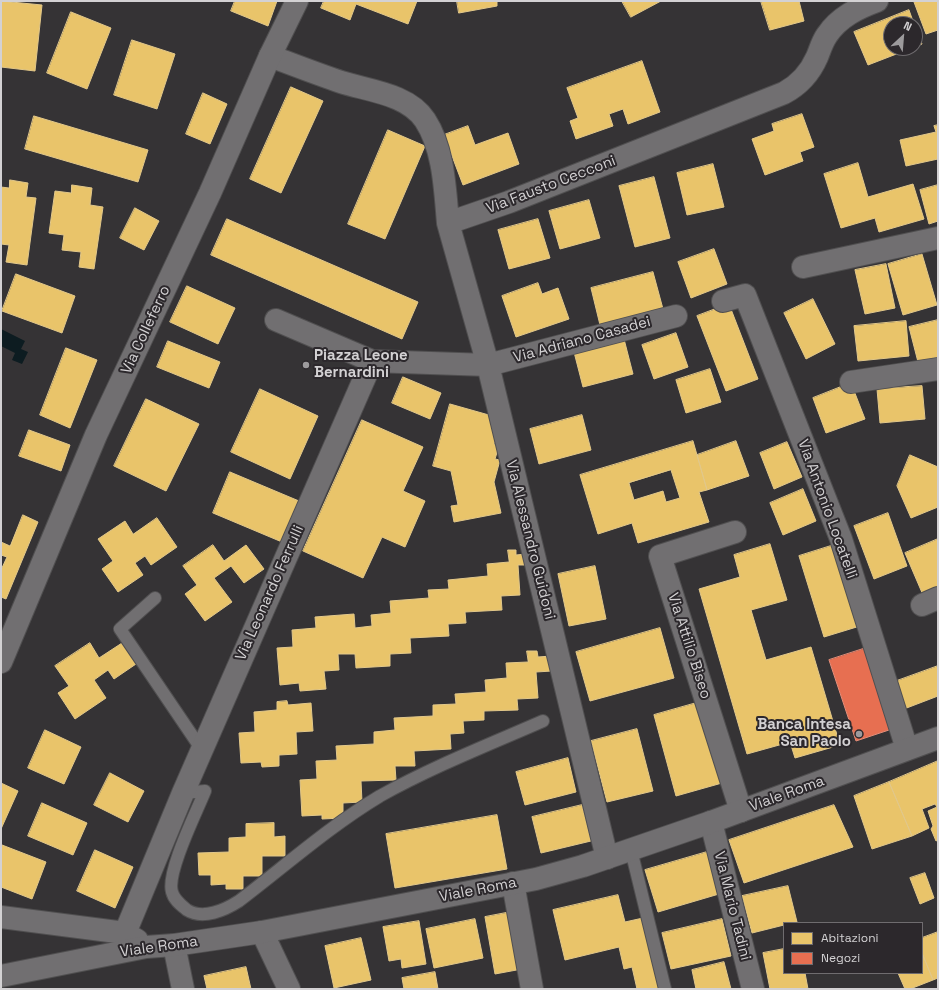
<!DOCTYPE html>
<style>
body{margin:0}
#map{position:relative;width:939px;height:990px;overflow:hidden;background:#353335;font-family:"Space Grotesk",sans-serif}
canvas{display:block}
.frame{position:absolute;inset:0;border:2px solid #d3d1d3;pointer-events:none}
.legend{position:absolute;left:783px;top:922px;width:140px;height:52px;box-sizing:border-box;background:#2c282c;border:1px solid #6f6c6f;margin:0;padding:5px 7px;list-style:none;font-size:12px;color:#d3d1d3}
.legend li{display:flex;align-items:center;gap:8px;height:20px}
.legend b{width:20px;border:1px solid #6f6c6f}
.north{position:absolute;left:883px;top:16px;width:40px;height:40px;box-sizing:border-box;background:#2c282c;border:1px solid #6f6c6f;border-radius:50%;rotate:26deg;font-size:11px;font-weight:700;line-height:16px;text-align:center;color:#d3d1d3}
.north::after{content:'';display:block;margin:auto;width:14px;height:18px;background:#9c9a9c;clip-path:polygon(50% 0,100% 100%,50% 72%,0 100%)}
</style>
<div id="map">
<canvas width="939" height="990"></canvas>
<div class="frame"></div>
<ul class="legend">
<li><b style="height:11px;background:#e9c46a"></b>Abitazioni</li>
<li><b style="height:11px;background:#e76f51"></b>Negozi</li>
</ul>
<div class="north">N</div>
</div>
<script>
const ctx = document.querySelector('canvas').getContext('2d');
ctx.lineJoin = 'round';
function paint(path, color) { ctx.fillStyle = color; ctx.fill(path, 'evenodd'); }
function trace(path, color, width, dash) { ctx.strokeStyle = color; ctx.lineWidth = width; ctx.lineCap = dash ? 'butt' : 'round'; ctx.setLineDash(dash || []); ctx.stroke(path); }
function write(font, color, halo, rows, align = 'center') {
  ctx.font = font + ' "Space Grotesk",sans-serif'; ctx.lineWidth = 4; ctx.setLineDash([]); ctx.textBaseline = 'middle'; ctx.strokeStyle = halo; ctx.fillStyle = color; for (const [text, x, y, turn = 0] of rows) {
    ctx.save(); ctx.translate(x, y); ctx.rotate((+turn || 0) * Math.PI / 180); ctx.textAlign = isNaN(turn) ? turn : align; if (halo) ctx.strokeText(text, 0, 0); ctx.fillText(text, 0, 0); ctx.restore();
  }
}
paint(new Path2D(`
 M1,329L25,341L21,349L28,352L22,364L12,360L15,353L1,346Z`), '#0d1c21');
const homes = new Path2D(`
 M1,1L42,5L35,71L1,67Z
 M235,1H277L268,26L231,11Z
 M324,1H417L408,24L356,4L350,20L321,8Z
 M457,1H497V6L459,13Z
 M622,1H661L631,17Z
 M761,1H799L804,21L770,30Z
 M917,1H938V30L926,34L914,2Z
 M909,10L914,24H891V48H912L868,65L854,32Z
 M71,12L111,28L87,89L47,73Z
 M915,26L922,44L915,47Z
 M132,40L175,54L157,109L114,95Z
 M642,61L660,112L628,124L623,109L609,114L613,126L576,139L570,121L578,118L567,88Z
 M291,87L323,101L281,193L250,179Z
 M203,93L227,104L210,144L186,134Z
 M802,114L814,147L800,152L803,161L765,175L752,139L774,131L772,124Z
 M34,116L148,150L138,182L25,149Z
 M938,125V159L906,166L900,140L936,132L934,126Z
 M468,126L475,145L508,133L519,164L463,185L444,135Z
 M388,130L425,146L385,239L348,224Z
 M858,163L868,197L913,184L924,219L879,232L875,218L841,228L824,174Z
 M713,164L724,207L687,215L677,173Z
 M654,177L670,238L635,247L619,186Z
 M10,180L28,183L26,197L36,198L27,265L6,262L9,245L1,244V187L9,188Z
 M72,185L92,188L90,205L103,207L94,269L79,267L81,252L62,250L64,235L49,233L55,191L71,193Z
 M938,185V221L929,224L920,190Z
 M589,200L600,238L560,249L549,211Z
 M135,208L159,221L144,250L120,238Z
 M227,219L418,302L402,339L211,255Z
 M538,219L550,258L509,269L498,230Z
 M714,249L727,284L691,298L678,262Z
 M922,254L937,305L903,315L888,264Z
 M886,264L895,308L865,314L855,270Z
 M653,272L663,309L600,325L591,288Z
 M16,274L75,296L62,333L2,311Z
 M538,283L542,294L558,288L569,319L516,337L502,296Z
 M187,286L235,308L218,344L170,322Z
 M813,299L835,344L806,359L784,313Z
 M729,304L758,379L726,391L697,316Z
 M938,320V357L918,362L909,327Z
 M906,321L909,356L858,361L854,326Z
 M676,333L688,367L654,379L642,345Z
 M624,339L633,374L583,387L574,352Z
 M168,341L220,362L209,388L157,367Z
 M66,348L97,360L70,428L40,415Z
 M710,369L721,402L686,413L676,380Z
 M403,377L441,393L430,419L392,403Z
 M851,383L865,419L826,433L813,398Z
 M922,386L925,419L880,423L877,389Z
 M260,389L318,416L290,479L231,452Z
 M146,399L199,424L166,491L114,466Z
 M450,404L496,417L498,428L494,444L499,446L495,459L500,460L494,482L501,513L454,522L451,506L458,505L451,471L433,466Z
 M582,415L591,450L539,464L530,429Z
 M362,420L423,447L403,491L425,501L405,547L382,537L363,578L303,551Z
 M29,430L70,445L61,471L19,456Z
 M693,441L707,490L699,492L709,522L638,543L632,523L598,534L580,475ZM671,470L680,498L666,502L663,491L634,500L629,483Z
 M736,441L749,476L707,490L697,455Z
 M787,442L802,477L774,489L760,453Z
 M910,455L938,467V507L911,518L897,486Z
 M230,472L299,501L282,542L213,513Z
 M803,489L816,521L783,535L770,503Z
 M888,513L907,566L874,579L854,526Z
 M23,515L38,522L6,599L1,597V570L7,557L1,555V542L10,546Z
 M157,518L177,547L151,565L145,556L135,563L143,575L118,592L102,569L113,561L98,539L125,521L133,534Z
 M938,539V589L923,595L905,553Z
 M770,544L787,600L751,610L766,660L811,647L840,745L795,758L790,742L747,754L699,589L740,577L734,555Z
 M213,545L224,561L246,545L264,569L244,583L231,566L214,578L232,602L205,621L185,594L197,585L183,566Z
 M834,545L860,626L824,637L799,556Z
 M508,550H516V555L526,554V565H518L520,595L501,596L502,610L465,612L466,623L448,624L449,636L410,638L411,653L390,654V666L356,668L355,654H338L339,670L324,671L326,689L300,691L299,683L280,685L277,648L293,647L292,630L316,628L315,617L354,614L355,628L372,626L371,615L391,613L390,601L429,598L428,590L449,589L448,580L488,576L487,564L509,562Z
 M595,566L606,619L569,626L558,574Z
 M660,628L674,678L590,701L576,652Z
 M90,643L99,658L122,643L136,664L114,679L108,670L94,680L106,698L75,719L58,693L69,686L55,666Z
 M527,651H537L538,657L551,656L552,671L536,672L538,698L517,699L518,710L484,711V720L463,721L464,733L450,734L451,749L414,751L415,766H395L396,780L361,781L362,802L343,803V818L322,819V815L302,816L300,780L317,779L316,761L337,760L336,746L374,744V732L395,730L394,718L433,716V705L456,704L455,694L486,692L485,680L507,678L506,663L528,662Z
 M938,666V696L904,709L894,682Z
 M287,701L288,705L311,703L313,731L296,732L297,754L279,755V766L262,767L261,762L241,763L239,733L255,732L254,712L277,710V702Z
 M700,702L722,783L676,796L654,715Z
 M637,729L653,791L607,802L591,741Z
 M45,730L81,747L64,784L28,768Z
 M568,758L576,792L525,805L516,772Z
 M938,761V840L936,841L931,829L933,826L928,811L937,807L935,804L922,809L929,828L912,836L889,782Z
 M110,773L144,791L128,822L94,805Z
 M889,782L912,836L872,849L854,796Z
 M1,783L18,791L1,829Z
 M42,803L87,823L73,855L28,836Z
 M582,805L591,841L541,853L532,817Z
 M834,805L853,847L744,883L729,840Z
 M497,815L507,869L395,888L386,834Z
 M274,823V837L285,836V856H262V876H243V889H226V884L211,885V875H199L198,853L229,852V838L246,837V824Z
 M2,845L46,862L32,899L1,887Z
 M95,850L133,867L115,908L77,891Z
 M707,852L719,894L658,912L645,870Z
 M925,873L934,898L920,904L910,878Z
 M788,886L797,922L784,923V925L752,933L742,896Z
 M618,895L625,922L643,918L660,989H637L632,967L624,969L619,947L565,960L553,910Z
 M511,912L522,969L495,974L485,917Z
 M475,919L483,958L434,968L426,929Z
 M722,919L731,956L671,969L662,933Z
 M419,921L426,964L402,968L401,959L389,961L383,927Z
 M938,932V978L933,980L922,953V938Z
 M361,938L371,980L334,988L325,946Z
 M784,949V973H805L808,989H770L763,953Z
 M922,953L933,980L910,989H905L898,973H922Z
 M724,962L731,989H696L692,970Z
 M246,967L251,989H207L204,976Z
 M435,972L438,989H404L402,978Z`);
paint(homes, '#e9c46a');
trace(homes, '#e2c88a', 1);
const shops = new Path2D(`
 M866,648L892,729L856,741L829,660Z`);
paint(shops, '#e76f51');
trace(shops, '#e18c78', 1);
const service = new Path2D(`
 M155,598L120,629L202,750
 M183,793L205,791C197,811 166,873 172,892C174,900 181,905 187,910C203,920 225,910 239,901C285,866 330,826 380,796C432,767 488,745 543,721
 M631,850L665,989`);
const minor = new Path2D(`
 M270,56C294,65 317,74 341,82C369,91 408,94 425,120C444,149 445,190 448,223L509,202L784,93C799,85 810,73 817,57C820,50 822,42 827,35C839,17 858,8 877,1
 M448,223L488,365L607,858
 M803,267L938,238
 M723,301L745,295L841,539L907,749
 M276,320L372,361L488,365L676,316
 M851,382L938,369
 M735,532L660,556L741,811
 M922,605L938,598
 M711,822L753,989
 M513,883L532,989
 M1,917L125,933L137,940
 M262,932L289,989
 M125,933L183,793L372,361
 M174,945L183,989`);
const tertiary = new Path2D(`
 M1,662L96,435L210,193L270,56L297,1
 M1,976L146,947L174,945L262,932L536,879L583,866L711,822L938,738`);
trace(service, '#504f50', 14);
trace(minor, '#504f50', 24);
trace(tertiary, '#504f50', 24);
trace(service, '#716f71', 12);
trace(minor, '#716f71', 22);
trace(tertiary, '#716f71', 22);
for (const [x, y, r, color] of [
 [306,365,4,"#9c9a9c"],
 [859,734,4,"#9c9a9c"]
]) { const dot = new Path2D(); dot.arc(x, y, r, 0, 2 * Math.PI); ctx.fillStyle = color; ctx.fill(dot); trace(dot, '#2c282c', 1.5); }
write('15px', '#d3d1d3', '#2c282c', [
 ["Via Fausto Cecconi",551,185,-21],
 ["Via Colleferro",146,330,-65],
 ["Via Adriano Casadei",582,340,-15],
 ["Via Antonio Locatelli",827,509,70],
 ["Via Alessandro Guidoni",530,540,76],
 ["Via Leonardo Ferrulli",270,593,-66],
 ["Via Attilio Biseo",689,646,72],
 ["Viale Roma",787,794,-20],
 ["Viale Roma",478,890,-11],
 ["Via Mario Tadini",732,906,76],
 ["Viale Roma",159,947,-8]
]);
write('bold 15px', '#d3d1d3', '#2c282c', [
 ["Piazza Leone",314,356],
 ["Bernardini",314,373],
 ["Banca Intesa",851,725,"right"],
 ["San Paolo",851,742,"right"]
], 'left');
</script>
